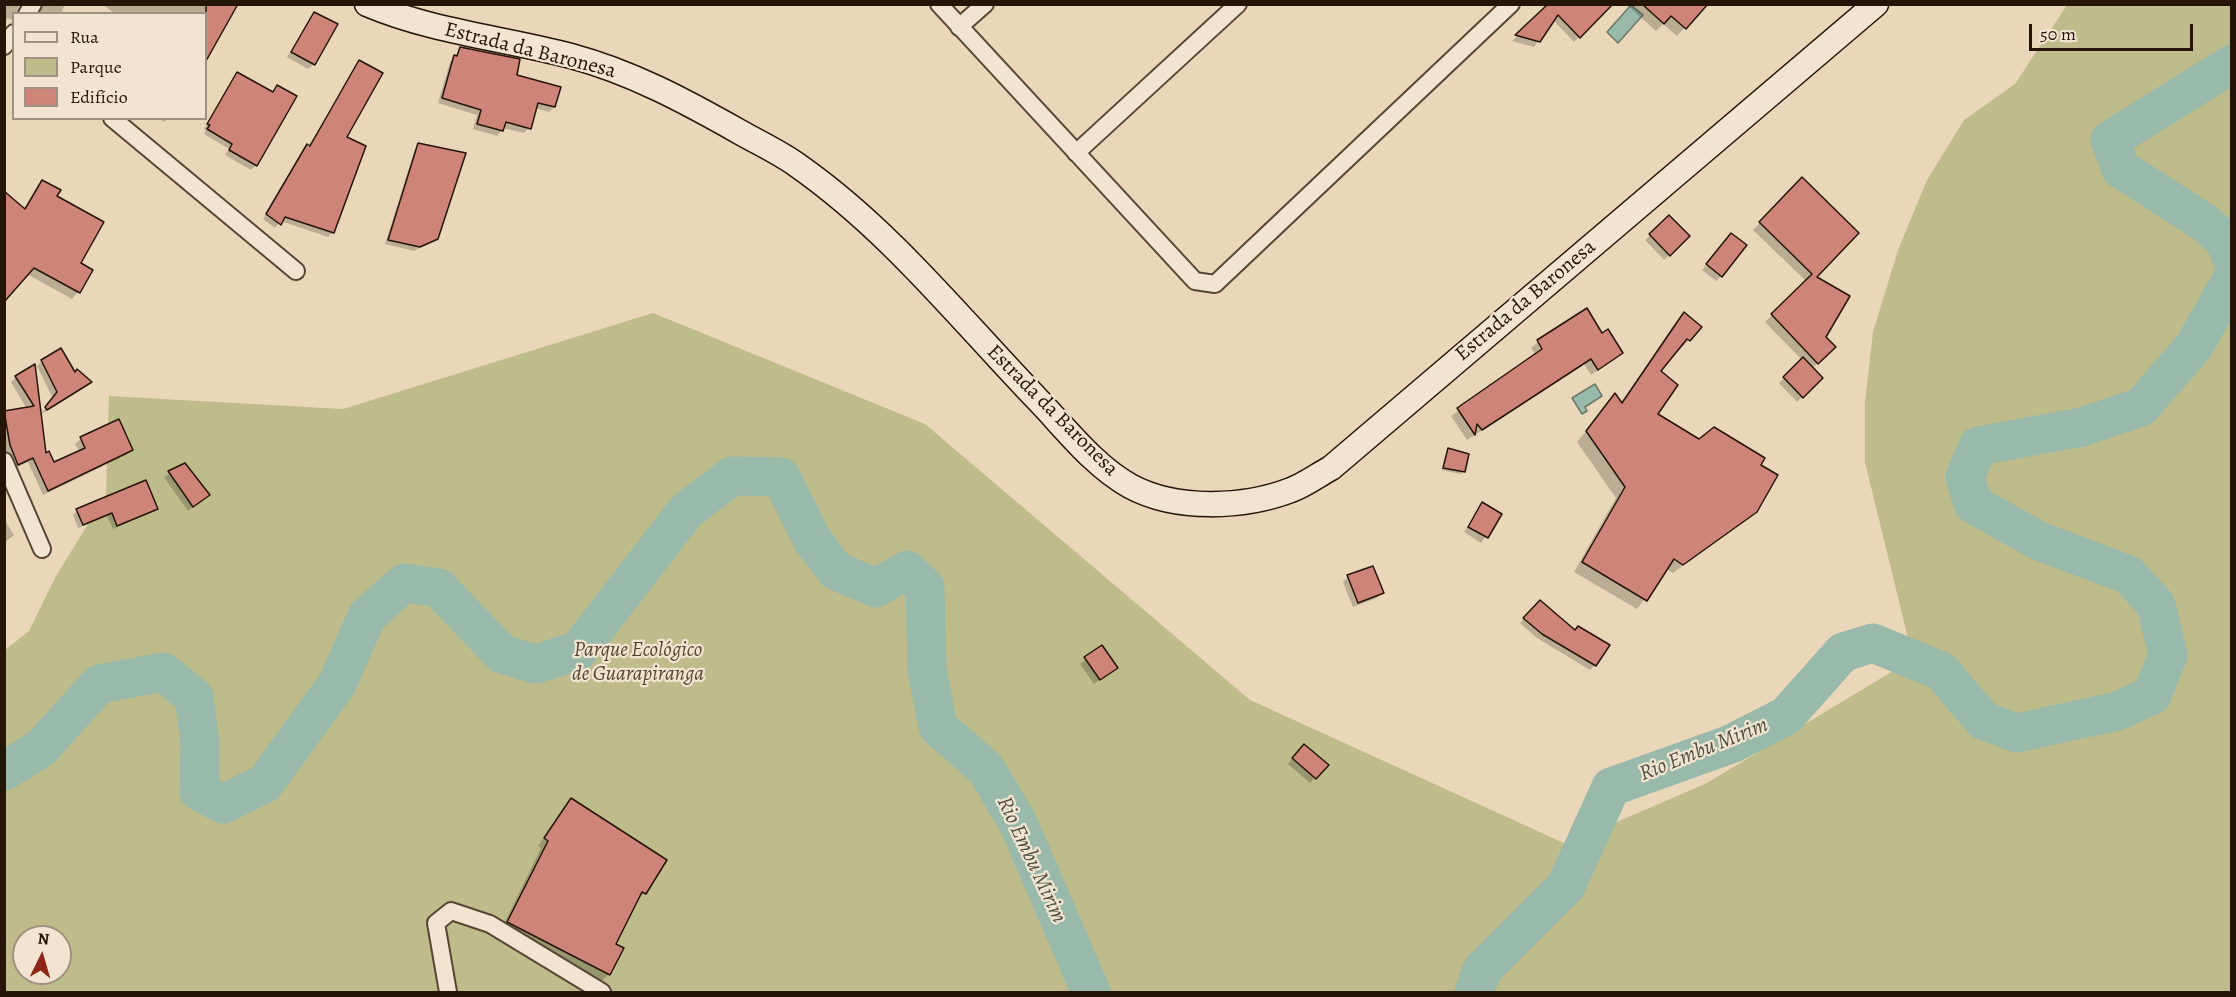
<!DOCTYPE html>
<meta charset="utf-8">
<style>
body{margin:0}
#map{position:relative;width:2236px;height:997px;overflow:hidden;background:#ead7ba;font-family:Alegreya,serif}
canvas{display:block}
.frame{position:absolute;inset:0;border:6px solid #251508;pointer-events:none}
.legend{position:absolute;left:12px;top:12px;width:195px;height:108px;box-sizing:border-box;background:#f1e5d2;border:2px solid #9f9281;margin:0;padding:8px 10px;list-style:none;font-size:18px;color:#251508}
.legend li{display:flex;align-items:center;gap:12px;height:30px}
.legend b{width:30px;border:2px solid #9f9281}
.north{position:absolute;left:12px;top:925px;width:60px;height:60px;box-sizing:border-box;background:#f1e5d2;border:2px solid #9f9281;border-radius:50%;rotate:5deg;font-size:16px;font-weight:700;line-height:24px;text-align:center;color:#251508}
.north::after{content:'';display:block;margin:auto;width:21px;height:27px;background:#8f2418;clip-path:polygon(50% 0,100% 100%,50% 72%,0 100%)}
.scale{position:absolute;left:2029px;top:24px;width:164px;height:27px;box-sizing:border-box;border:3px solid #251508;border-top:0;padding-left:8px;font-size:18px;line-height:21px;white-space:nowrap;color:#251508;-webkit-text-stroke:4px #f1e5d2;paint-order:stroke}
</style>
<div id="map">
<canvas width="2236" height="997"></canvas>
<div class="frame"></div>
<ul class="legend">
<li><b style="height:8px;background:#f1e5d2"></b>Rua</li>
<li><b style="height:16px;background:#bebc8b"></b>Parque</li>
<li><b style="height:16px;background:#cf8479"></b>Edifício</li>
</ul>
<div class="north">N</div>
<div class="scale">50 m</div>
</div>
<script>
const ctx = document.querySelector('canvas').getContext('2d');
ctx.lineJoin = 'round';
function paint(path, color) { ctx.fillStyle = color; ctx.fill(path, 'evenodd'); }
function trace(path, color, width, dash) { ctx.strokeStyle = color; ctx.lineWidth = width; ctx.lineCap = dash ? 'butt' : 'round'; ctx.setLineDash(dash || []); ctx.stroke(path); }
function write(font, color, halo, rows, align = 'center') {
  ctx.font = font + ' Alegreya,serif'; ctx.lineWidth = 4.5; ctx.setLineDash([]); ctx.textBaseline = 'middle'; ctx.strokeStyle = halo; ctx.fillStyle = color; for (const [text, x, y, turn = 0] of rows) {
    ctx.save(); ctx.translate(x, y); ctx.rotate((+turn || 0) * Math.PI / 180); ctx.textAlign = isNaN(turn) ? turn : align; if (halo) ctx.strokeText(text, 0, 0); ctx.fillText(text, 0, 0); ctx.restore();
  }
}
paint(new Path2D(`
 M2067,5H2231V992H5V650L29,631L56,576L106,495L109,396L343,409L653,313L925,424L1250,700L1566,844L1707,783L1913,659L1865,462V403L1873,332L1898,250L1927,180L1964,120L2015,84ZM24,937H60V973H24Z`), '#bebc8b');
const water = new Path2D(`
 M1631,5L1643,15L1618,43L1607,32Z
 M1595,384L1602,396L1585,407L1587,411L1582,414L1572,398Z`);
paint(water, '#99baaa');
trace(water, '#6b7869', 1.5);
paint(new Path2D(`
 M4,4H20L14,17L11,20L8,18L4,22Z
 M37,4H65L62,11L66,14H38Z
 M102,4H236L206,57V14H115Z
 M1552,4L1591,24L1574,42L1553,20L1534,47L1512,41Z
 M1626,4H1706L1677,36L1663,24L1656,31Z
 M315,14L314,64L308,69L287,57Z
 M461,48L515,76L554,107L549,112L535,108L529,128L524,133L503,128L497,136L473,129L477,115L438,103L450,62Z
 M360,62L345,137L333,232L328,237L281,221L275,228L263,219Z
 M238,74L272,93L277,87L256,165L251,170L225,155L229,149L204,134L206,130L204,129Z
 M158,118H168L164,122Z
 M419,145L437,238L414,251L385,244L415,149Z
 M1802,180L1824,338L1833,347L1812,369L1821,378L1797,402L1779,383L1802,360L1765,322L1807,282L1753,230Z
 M43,182L55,197L78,292L72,299L27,274L24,209Z
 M1669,217L1688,236L1664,260L1645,240Z
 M1726,240L1721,276L1716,281L1702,270Z
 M1586,310L1602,335L1621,353L1591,375L1584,364L1467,440L1451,416L1536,355L1531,348L1538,342Z
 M1684,314L1689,340L1659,371L1656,415L1700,440L1759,465L1756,511L1673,573L1666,569L1637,609L1574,572L1616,498L1577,442L1615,396L1620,404L1675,323Z
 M42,361L90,382L40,415L45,455L53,464L80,452L75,444L81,439L119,421L131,449L126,455L43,495L28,462L13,469L5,450L4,413L27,409L11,382L16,377L40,415L53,399L37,366Z
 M1448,449L1463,471L1461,474L1441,470Z
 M185,465L203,500L188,511L164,477Z
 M1482,504L1500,515L1481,543L1464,532Z
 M156,509L113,529L107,516L78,528L73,515L77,511Z
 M4,519L14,535L4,543Z
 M1348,577L1382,593L1377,598L1353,607L1343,582Z
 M1540,602L1574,631L1595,665L1590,670L1537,638L1520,623Z
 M1102,647L1116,668L1094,684L1080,664Z
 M1299,751L1327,765L1310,783L1288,764Z
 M571,799L644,893L636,901L614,945L609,974L602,981L501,930L541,848L538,846Z`), '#0003');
trace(new Path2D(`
 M2232,64L2110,140L2121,169L2205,223L2225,241L2232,260
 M4,771L40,749L99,684L163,672L194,697L200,743L199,791L223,804L265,783L337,684L367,616L404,583L439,588L502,654L535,664L578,651L686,511L732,476L781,477L813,541L836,571L876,588L907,570L925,587L927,670L938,727L986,769L1018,823L1091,992
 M1474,992L1482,970L1566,886L1611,787L1731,744L1786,716L1843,652L1873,643L1941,671L1984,721L2017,733L2118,711L2152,695L2168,655L2156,605L2129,575L2039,541L1973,504L1965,477L1978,446L2082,427L2141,407L2194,346L2232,279`), '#99baaa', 39);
const building = new Path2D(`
 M206,4H238L206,61Z
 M1548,4H1613L1580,38L1558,15L1540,42L1515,35Z
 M1642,4H1708L1686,29L1671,16L1664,24Z
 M314,12L338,24L315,65L291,52Z
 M460,47L520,59L517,75L561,87L555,107L538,103L531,129L506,122L503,131L477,124L481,110L442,98L454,55L457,56Z
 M359,60L383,73L347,137L366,146L334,233L285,217L281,225L266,214L307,144L310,146Z
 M237,72L273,92L277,85L297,96L257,166L229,150L232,144L207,129L210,125L207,124Z
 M418,143L466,153L438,239L420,247L388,240Z
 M1802,177L1859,233L1817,277L1850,296L1826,337L1836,347L1818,364L1771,314L1812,274L1759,222Z
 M42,180L61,190L57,196L104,222L81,263L93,270L80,293L34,268L4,302V191L25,209Z
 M1669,215L1690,236L1670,256L1649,234Z
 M1731,233L1747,245L1722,277L1706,264Z
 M1587,308L1602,333L1608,329L1623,353L1598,370L1591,359L1482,430L1477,424L1475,435L1457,408L1542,349L1537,340Z
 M1684,312L1702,327L1690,341L1687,339L1661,371L1678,385L1658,414L1699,439L1714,427L1765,458L1761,465L1778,475L1757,512L1683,565L1674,559L1647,601L1582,562L1625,487L1586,431L1615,393L1622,403Z
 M61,348L75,372L77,369L92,382L47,410L45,407L57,392L41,360Z
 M1803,357L1823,378L1803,398L1783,377Z
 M35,364L46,453L49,451L54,462L85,448L80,437L119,419L133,450L48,491L33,458L18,465L10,445L4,411L34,406L15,376Z
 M1448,448L1469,454L1465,472L1443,468Z
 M185,463L210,495L193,507L168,471Z
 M146,480L158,509L117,526L112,513L83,525L76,509Z
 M1482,502L1502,514L1488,538L1468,527Z
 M1373,566L1384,593L1358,603L1347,575Z
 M1540,600L1575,630L1578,626L1610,645L1596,666L1542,634L1523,618Z
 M1102,645L1118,668L1100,680L1084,657Z
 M1304,744L1329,765L1316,779L1292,758Z
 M571,798L667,860L646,894L642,892L616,944L624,948L610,975L507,922L548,841L544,838Z`);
paint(building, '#cf8479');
trace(building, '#251508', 1.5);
const street = new Path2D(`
 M939,4L1195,281L1215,284L1511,4
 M27,14L33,4
 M959,27L985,4
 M4,46L14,33
 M112,118L296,271
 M1076,153L1238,4
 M4,461L42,549
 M448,992L436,923L451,911L490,924L602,992`);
const secondary = new Path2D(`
 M367,4C433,32 503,38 571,56C631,72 685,101 738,131C757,142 779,152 797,165C890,230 960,319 1038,400C1066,429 1094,466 1130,486C1176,511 1244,508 1291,490C1305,485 1318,475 1331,468L1876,4`);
trace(street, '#564634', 20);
trace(secondary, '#251508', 27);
trace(street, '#f1e5d2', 16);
trace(secondary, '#f1e5d2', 24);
write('21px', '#251508', '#f1e5d2', [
 ["Estrada da Baronesa",530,51,14],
 ["Estrada da Baronesa",1526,301,-40],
 ["Estrada da Baronesa",1052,411,45]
]);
write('italic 21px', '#53472f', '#f1e5d2', [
 ["Parque Ecológico",638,651],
 ["de Guarapiranga",638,675]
]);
write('italic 22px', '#4e4f41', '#f1e5d2', [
 ["Rio Embu Mirim",1704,750,-22],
 ["Rio Embu Mirim",1031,860,65]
]);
</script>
